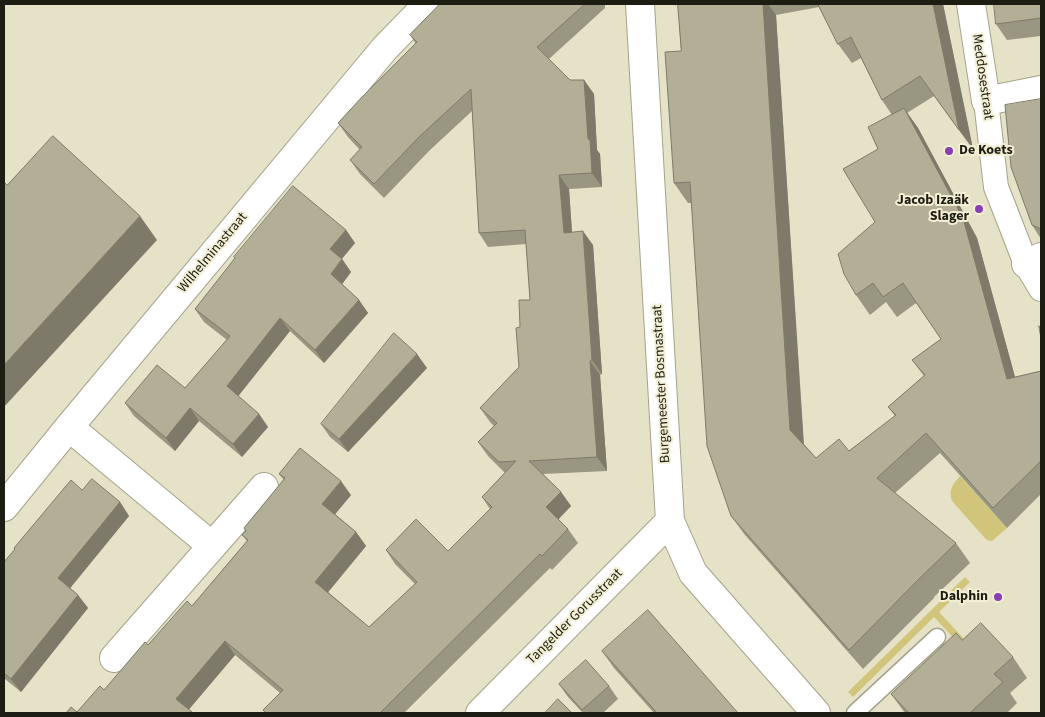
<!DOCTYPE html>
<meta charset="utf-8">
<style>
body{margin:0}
#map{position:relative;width:1045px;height:717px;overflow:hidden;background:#e5e2c8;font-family:"Source Sans 3",sans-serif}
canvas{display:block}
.frame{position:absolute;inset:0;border:5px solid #1e1d13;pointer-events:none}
</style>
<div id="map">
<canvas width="1045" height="717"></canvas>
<div class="frame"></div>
</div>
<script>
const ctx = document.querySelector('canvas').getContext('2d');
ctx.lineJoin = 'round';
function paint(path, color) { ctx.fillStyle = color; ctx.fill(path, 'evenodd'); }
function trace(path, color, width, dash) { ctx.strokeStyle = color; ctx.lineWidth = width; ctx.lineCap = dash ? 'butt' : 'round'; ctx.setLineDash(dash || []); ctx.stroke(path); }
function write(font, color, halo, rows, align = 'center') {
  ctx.font = font + ' "Source Sans 3",sans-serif'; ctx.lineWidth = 4; ctx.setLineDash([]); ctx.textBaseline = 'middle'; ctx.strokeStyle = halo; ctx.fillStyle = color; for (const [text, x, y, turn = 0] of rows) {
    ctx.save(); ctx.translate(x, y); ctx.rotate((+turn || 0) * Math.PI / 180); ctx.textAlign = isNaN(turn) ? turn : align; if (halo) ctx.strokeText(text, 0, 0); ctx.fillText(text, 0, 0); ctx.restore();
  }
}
paint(new Path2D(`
 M960,476L1007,528L992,541L987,540L983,536L952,501C948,490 953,484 960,476Z
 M965,577L970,582L939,612L966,641L961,646L934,617L853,697L848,692Z`), '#d0c57b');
const service = new Path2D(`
 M855,713L937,637`);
const pedestrian = new Path2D(`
 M986,101L996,187L1026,264L1041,289`);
const minor = new Path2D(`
 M640,4L670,521L693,573L816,713
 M971,4L986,101L1041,90
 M1026,264L1041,257
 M69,427L212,546
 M4,507L69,427L385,48L428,4
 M114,658L264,487
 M480,713L670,521`);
trace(service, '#a5a28a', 19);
trace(pedestrian, '#a5a28a', 26);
trace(minor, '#a5a28a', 30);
trace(service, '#fff', 16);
trace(pedestrian, '#fff', 24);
trace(minor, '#fff', 28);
paint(new Path2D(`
 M440,4H605V8L549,59L570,80H584L594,94L597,150L600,154L602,187L569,189L572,232L593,245L602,374L600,375L607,471L543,474L561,492L571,506L558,519L568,529L578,543L552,570L550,568L404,713H265L263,710L280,693L235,655L189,709L77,712L104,690L148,645L192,606L247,541L242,535L246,531L244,528L284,480L279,474L351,495L335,514L356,532L366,546L328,592L369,627L415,584L395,564L386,550L448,551L490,509L482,497L505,473L488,456L478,442L494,426L490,422L480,408L519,367L520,327L530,300L526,244L488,247L479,233L472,111L429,151L384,198L360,174L350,160L360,150L348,137L338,123L416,44L410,35Z
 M678,4H943L973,149L934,96L907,113L918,128L977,238L1015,377L1041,371V494L1007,528L940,453L895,493L956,543L970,563L934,597V598L863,669L745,535L731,516L691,203H688L674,183L681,51ZM819,7L838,44L852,63L861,58L882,100L892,115L878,149L875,222L856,295L870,315L886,302L897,317L916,303L941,339L912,360L924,376L888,407L895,416L849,451L816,458L804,444L776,15Z
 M1041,4V36L1007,40L996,24Z
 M1041,99V239L1032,225Z
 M346,230L355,243L342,259L351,272L342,284L359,300L368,313L324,363L290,331L238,396L259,414L268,427L242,457L199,421L175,451L134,416L125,403L185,388L227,340L204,322L195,309Z
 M427,368L348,452L330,437L321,424Z
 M82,490L120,502L129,516L70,588L78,595L88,608L21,692L5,679L4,680V562Z
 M962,640L1013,657L1027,678L1010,693L1017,703L1007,713H905L891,694Z
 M602,651L738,713H654L614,668Z
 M559,684L609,686L618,699L603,713H583L568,697Z`), '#999681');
paint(new Path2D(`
 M763,4H768L776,15L804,450L790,430Z
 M933,4H943L973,149L959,130Z
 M584,80L594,94L597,150L600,154L602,187L592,173L588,139Z
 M904,108L918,128L977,238L1021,399L1007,379Z
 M559,175L569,189L573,247L564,233Z
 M140,216L157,240L4,407V365Z
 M346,230L355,243L339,262L330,249Z
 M583,231L593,245L602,374L592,360Z
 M342,259L351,272L340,287L331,274Z
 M359,300L368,313L324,363L315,350Z
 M280,318L290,331L236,399L227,386Z
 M417,354L427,368L348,452L339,439Z
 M590,361L600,375L607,471L597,457Z
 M190,408L199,421L175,451L166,438Z
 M259,414L268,427L242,457L233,444Z
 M341,481L351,495L332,518L322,504Z
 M561,492L571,506L556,522L546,507Z
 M120,502L129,516L67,592L58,578Z
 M356,532L366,546L325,596L315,582Z
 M78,595L88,608L21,692L11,679Z
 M225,641L235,655L186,713L176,699Z`), '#7d7a69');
const building = new Path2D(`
 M440,4H585L537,47L570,80H584L588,139L590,140L592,173L559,175L564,233L583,231L592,360L590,361L597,457L529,461L561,492L546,507L568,529L542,556L540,554L380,713H266L263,710L283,690L225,641L176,699L192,712L191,713H66L71,707L77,712L100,686L104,690L145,642L148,645L187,601L192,606L248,540L242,535L246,531L244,528L285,478L279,474L300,448L341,481L322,504L356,532L315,582L369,627L417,582L386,550L416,519L448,551L492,507L482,497L516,461L499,462L478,442L497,423L480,408L519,367L516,328L520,327L519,300H530L525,230L479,233L471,89L419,137L374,184L350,160L362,147L338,123L362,97L417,42L410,35Z
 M678,4H763L790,430L816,458L839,439L849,451L896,415L888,407L925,375L912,360L941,339L903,283L883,297L873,283L856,295L844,274L838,254L875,222L843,169L878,149L868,127L904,108L963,218L1007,379L1041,371V461L993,508L926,433L877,478L956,543L920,578L849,650L731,516L707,446L690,182L674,183L665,52L681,51Z
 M818,4H933L959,130L920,76L882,100L851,37L838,44Z
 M994,4H1041V18L996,24Z
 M1041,99V231L1039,228L1032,225L1011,167L1005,105Z
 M53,136L140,216L4,365V182L7,185Z
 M293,186L346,230L330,249L342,259L331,274L359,300L315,350L280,318L227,386L259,414L233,444L190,408L166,438L125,403L157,365L185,388L230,336L195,309L235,258L234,257Z
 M1039,326L1041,329V338Z
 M394,333L417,354L339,439L321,424Z
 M92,479L120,502L58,578L78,595L11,679L4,673V562L15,549L14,548L71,480L82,490Z
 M648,610L738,713H657L602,651Z
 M981,623L1013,657L994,674L1003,682L970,713H909L891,694L956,633L962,640Z
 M586,660L609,686L582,710L559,684Z
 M558,699L572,713H545Z`);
paint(building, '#b2af96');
trace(building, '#7d7a69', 1);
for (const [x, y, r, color] of [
 [949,151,5,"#893fb1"],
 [979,209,5,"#893fb1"],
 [998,597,5,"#893fb1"]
]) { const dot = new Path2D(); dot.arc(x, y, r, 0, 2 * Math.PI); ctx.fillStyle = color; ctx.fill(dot); trace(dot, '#f2efd5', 2); }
write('14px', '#1e1d13', '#f2efd5', [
 ["Meddosestraat",982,77,82],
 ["Wilhelminastraat",213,253,-50],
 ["Burgemeester Bosmastraat",662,384,-93],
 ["Tangelder Gorusstraat",575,617,-45]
]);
write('bold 14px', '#1e1d13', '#f2efd5', [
 ["De Koets",959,151,"left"],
 ["Jacob Izaäk",969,201],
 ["Slager",969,217],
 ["Dalphin",988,597]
], 'right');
</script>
